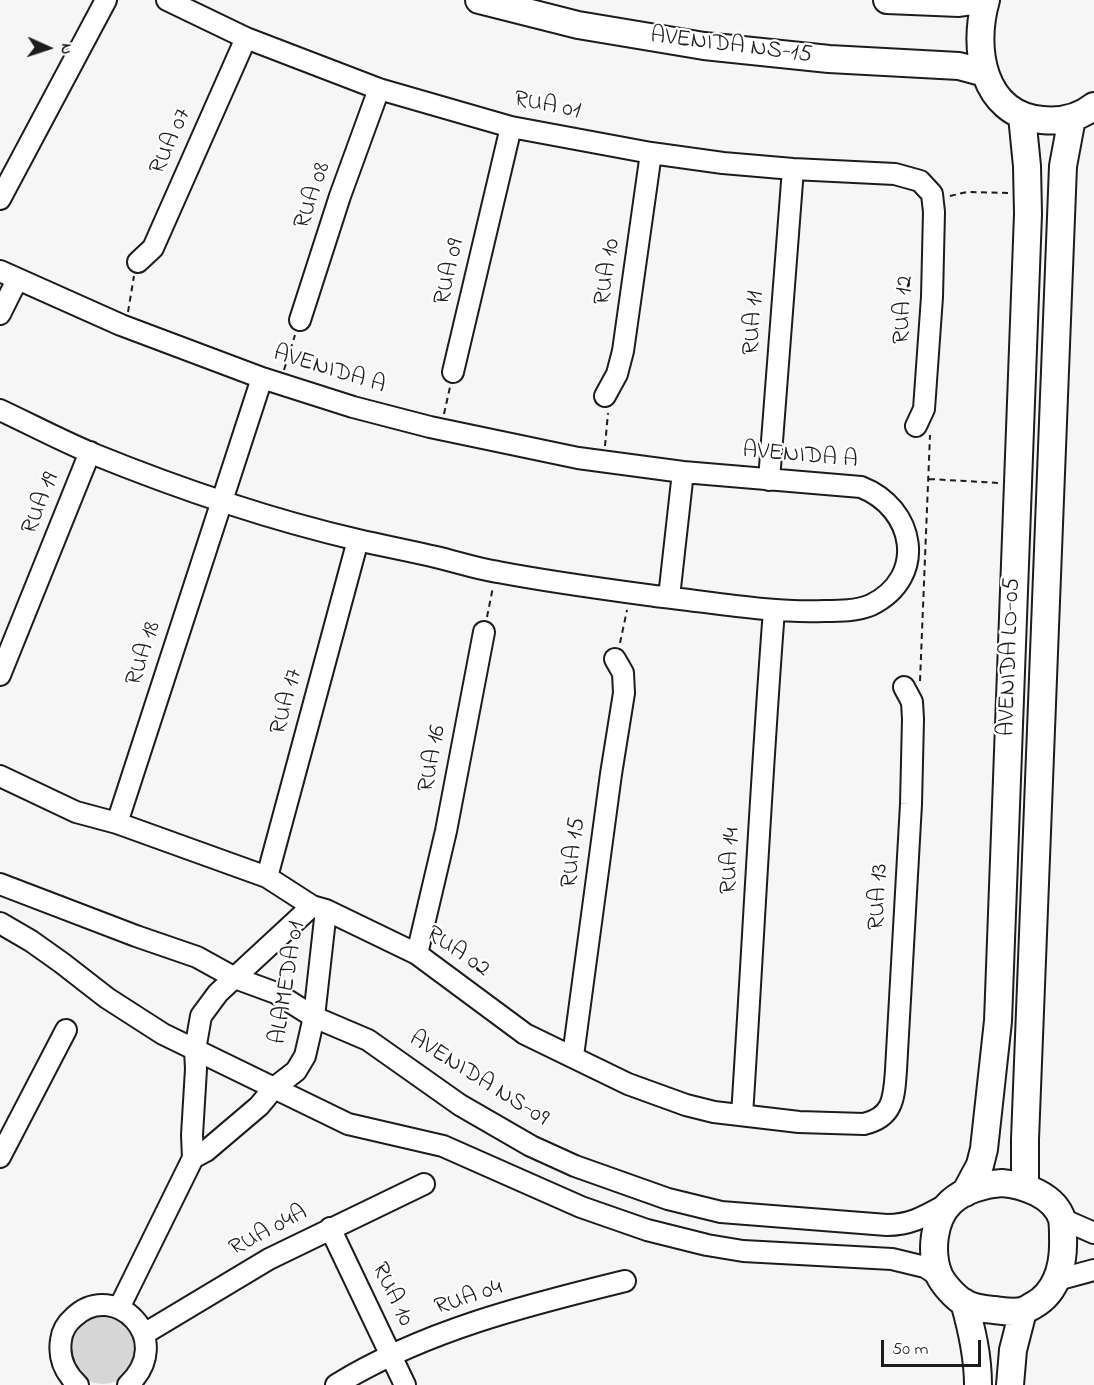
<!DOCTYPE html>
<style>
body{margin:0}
#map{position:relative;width:1094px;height:1385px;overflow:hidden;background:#f6f6f6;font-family:"Indie Flower",sans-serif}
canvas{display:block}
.north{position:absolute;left:18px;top:18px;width:60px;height:60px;-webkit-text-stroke:4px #fff;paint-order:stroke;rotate:93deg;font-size:16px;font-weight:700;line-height:24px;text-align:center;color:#1c1c1c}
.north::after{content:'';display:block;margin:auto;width:21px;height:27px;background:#1c1c1c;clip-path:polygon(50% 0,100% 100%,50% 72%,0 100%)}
.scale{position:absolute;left:881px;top:1340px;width:100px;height:27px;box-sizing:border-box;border:3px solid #1c1c1c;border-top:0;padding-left:8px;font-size:18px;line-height:21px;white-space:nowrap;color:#1c1c1c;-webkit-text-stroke:4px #fff;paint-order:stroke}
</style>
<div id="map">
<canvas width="1094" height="1385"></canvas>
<div class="north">N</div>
<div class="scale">50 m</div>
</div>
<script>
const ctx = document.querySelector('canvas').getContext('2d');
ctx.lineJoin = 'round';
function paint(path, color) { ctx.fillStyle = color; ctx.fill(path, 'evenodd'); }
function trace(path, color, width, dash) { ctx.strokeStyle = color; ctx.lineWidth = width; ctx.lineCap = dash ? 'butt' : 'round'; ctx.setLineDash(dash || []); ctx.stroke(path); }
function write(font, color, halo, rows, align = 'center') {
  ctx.font = font + ' "Indie Flower",sans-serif'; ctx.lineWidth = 4.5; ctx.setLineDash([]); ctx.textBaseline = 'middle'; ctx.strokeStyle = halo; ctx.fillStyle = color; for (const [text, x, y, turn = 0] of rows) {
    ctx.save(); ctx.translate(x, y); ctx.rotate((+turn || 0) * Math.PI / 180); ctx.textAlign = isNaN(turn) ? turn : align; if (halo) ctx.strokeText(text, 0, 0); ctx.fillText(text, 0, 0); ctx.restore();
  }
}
paint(new Path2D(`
 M68 1349a35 35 0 1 1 70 0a35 35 0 1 1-70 0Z`), '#d6d6d6');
const minor = new Path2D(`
 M167,0L246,38L379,89L511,127L651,153L723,163L793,169L895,174L920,181L932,194L934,212L932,297L924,409L916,426
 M0,199L106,0
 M138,262L153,248L246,38
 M0,271L121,325L262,378L353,407L430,427L578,458L683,472L861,487C915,508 928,577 871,605C857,611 840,611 824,611C768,613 711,602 655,596C603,589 550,582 498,572C477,569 457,562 436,557C410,551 384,546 358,540C268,519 177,488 91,453C60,440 30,424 0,410
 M0,314L17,280
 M300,320L340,196L379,89
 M453,372L511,127
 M605,396L617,374L623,351L651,153
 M769,480L793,169
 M669,597L683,472
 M0,675L90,452
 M0,776L76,812L117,823L267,877L312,906L326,910L417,954L525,1034L628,1084L686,1105L714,1112L799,1122L864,1124C894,1117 894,1097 896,1070L911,804L913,719L912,702L904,687
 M117,823L262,378
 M267,877L358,540
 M0,884L136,936L197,957L235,978L276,993L314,1017L368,1040L460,1105L531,1146L575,1166L668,1199L721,1212L887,1225C912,1225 927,1215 949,1203
 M0,923L31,941L62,963L107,998L163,1034L348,1124L443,1146L581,1207L647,1230L707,1245L743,1251L892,1259L925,1267L939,1276
 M417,954L446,831L484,632
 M573,1056L611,774L624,693L623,673L615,659
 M742,1115C753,947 761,778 774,610
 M0,1157L66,1030
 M193,1158L206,1151L259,1106L274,1088L296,1071L305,1056L314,1017L326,910
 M1062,1219L1094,1233
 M330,1228L405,1385
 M1057,1280L1094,1270
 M119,1308L193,1158L192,1135L196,1069L195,1050L201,1016L218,993L312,906
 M144,1334L269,1259L424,1184
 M78,1385C65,1373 58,1359 61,1340C62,1331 67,1323 74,1317C114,1279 177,1339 128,1385
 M336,1385C423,1331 527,1305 625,1281`);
const major = new Path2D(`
 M479,0L578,25L704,46L829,59L959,66L985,73
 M887,0L959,3L980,0
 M986,0C972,48 982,114 1042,120C1061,122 1079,118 1094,106
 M1002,1183C1024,1185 1054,1195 1062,1219C1063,1224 1063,1232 1063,1237C1064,1263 1058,1291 1034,1305C1030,1307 1026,1310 1022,1311C1013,1313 1003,1311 994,1310C984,1309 972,1308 963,1302C955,1297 943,1284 939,1275C930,1253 933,1219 951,1202C964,1190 985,1184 1002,1183Z
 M1025,1187V1139L1063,166L1072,118
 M965,1193L980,1165L984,1149L998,1021L1028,214L1027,166L1022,116
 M964,1302C972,1330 978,1356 978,1385
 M1010,1385L1013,1350L1023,1311`);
trace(minor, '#1c1c1c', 24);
trace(major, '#1c1c1c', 30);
trace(new Path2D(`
 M950,196L967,192L1010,193
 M128,312L134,276
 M284,370L295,335
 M444,414L450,387
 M605,446L608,413
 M929,479L1000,483
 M487,617L493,587
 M620,643L627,610
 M920,681L930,435`), '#1c1c1c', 2, [6, 4.5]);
trace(minor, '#fff', 20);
trace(major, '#fff', 26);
write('24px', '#1c1c1c', '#fff', [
 ["AVENIDA NS-15",731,47,7],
 ["RUA 01",547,107,11],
 ["RUA 07",172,142,-66],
 ["RUA 08",314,196,-71],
 ["RUA 09",451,272,-77],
 ["RUA 10",609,272,-81],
 ["RUA 12",905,310,-87],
 ["RUA 11",755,323,-86],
 ["AVENIDA A",329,371,17],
 ["AVENIDA A",800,457,5],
 ["RUA 19",42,504,-68],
 ["RUA 18",145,654,-72],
 ["AVENIDA LO-05",1011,657,-88],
 ["RUA 17",288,702,-75],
 ["RUA 16",434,759,-79],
 ["RUA 15",575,853,-83],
 ["RUA 14",732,861,-87],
 ["RUA 13",880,897,-87],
 ["RUA 02",457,953,34],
 ["ALAMEDA 01",289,983,-81],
 ["AVENIDA NS-09",478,1080,32],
 ["RUA 04A",269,1232,-28],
 ["RUA 10",391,1295,64],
 ["RUA 04",469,1299,-18]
]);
</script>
